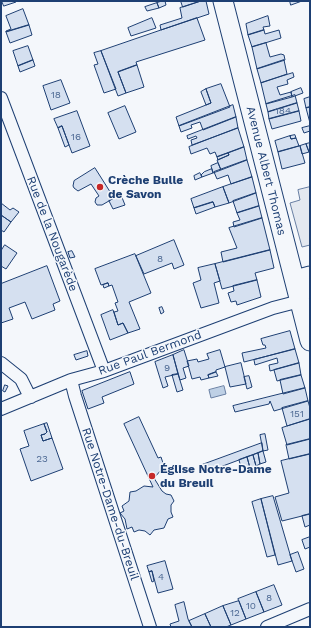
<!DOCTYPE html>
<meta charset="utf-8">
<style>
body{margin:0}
#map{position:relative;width:311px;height:628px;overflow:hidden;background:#f4f7fb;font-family:"Work Sans",sans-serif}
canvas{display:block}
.frame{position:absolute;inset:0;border:2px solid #1d3f73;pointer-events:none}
</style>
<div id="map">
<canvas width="311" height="628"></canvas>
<div class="frame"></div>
</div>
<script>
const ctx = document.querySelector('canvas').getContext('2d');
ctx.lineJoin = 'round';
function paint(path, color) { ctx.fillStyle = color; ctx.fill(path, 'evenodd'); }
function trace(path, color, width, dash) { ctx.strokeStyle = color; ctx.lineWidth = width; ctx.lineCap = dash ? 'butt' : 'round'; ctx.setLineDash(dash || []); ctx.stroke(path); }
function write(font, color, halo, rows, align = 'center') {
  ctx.font = font + ' "Work Sans",sans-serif'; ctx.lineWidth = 3; ctx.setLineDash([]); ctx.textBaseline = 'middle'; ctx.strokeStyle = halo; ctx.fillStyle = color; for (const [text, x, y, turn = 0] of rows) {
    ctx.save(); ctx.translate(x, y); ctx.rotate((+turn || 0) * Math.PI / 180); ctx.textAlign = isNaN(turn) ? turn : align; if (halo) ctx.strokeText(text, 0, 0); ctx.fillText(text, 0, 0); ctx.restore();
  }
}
const parking = new Path2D(`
 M310,187V245L302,247L290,203L300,200L298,190Z`);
paint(parking, '#e3e8f0');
trace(parking, '#687fa3', 1);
const water = new Path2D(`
 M224,386L226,394L211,398L209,390Z`);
paint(water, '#bed0e5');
trace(water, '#687fa3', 1);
const building = new Path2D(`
 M2,1H15L16,2L4,6Z
 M162,1H165L166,5L159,8L157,3Z
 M181,1H201L183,7Z
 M201,1H206L209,14L161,30L160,25L182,18L180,8Z
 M290,1H302L291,5Z
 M157,3L159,8L147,11L145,7Z
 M23,9L29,25L6,32V31L11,29L6,16Z
 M268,16L270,26L263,27L264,30L248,35L246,24Z
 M152,18L156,28L131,36L128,28Z
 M197,18L205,40L136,62L137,65L118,72L126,93L118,96L101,51Z
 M29,25L32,35L10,43L6,32Z
 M264,30L265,34L279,30L281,38L252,47L248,35Z
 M266,43L270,57L281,54L284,55L285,60L257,69L252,47Z
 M28,46L33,60L18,66L13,51Z
 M101,51L116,89L104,93L94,65L98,64L94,53Z
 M33,60L35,66L20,72L18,66Z
 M284,60L287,74L261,83L257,69Z
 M137,65L144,87L126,93L118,72Z
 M293,73L294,77L287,80L288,84L277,87L280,95L291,92L292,97L266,104L261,83Z
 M61,80L70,103L51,110L43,86Z
 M221,84L230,107L179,126L176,117L211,103L206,89Z
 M301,88L303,93L292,97L291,92Z
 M206,89L211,103L206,105L201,92Z
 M295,95L297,103L268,112L266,104Z
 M310,97V107L306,108L304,99Z
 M297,103L299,111L269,119L268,112Z
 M233,105L236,117L203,130L200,122L191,125L192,128L181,132L179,126Z
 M125,106L136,132L119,139L108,113Z
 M310,107V123L306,108Z
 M77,111L90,146L72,153L62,126L58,128L54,119Z
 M299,111L301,121L272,129L269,119Z
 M236,117L238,128L192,145L191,140L197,138L196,136L188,139L187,136Z
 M62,126L69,145L65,147L58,128Z
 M310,126V131L304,133L302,128Z
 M238,128L244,147L217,157L215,152L210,154L207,148L191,154L189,147Z
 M295,135L296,138L291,139L290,136Z
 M290,136L291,139L296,138L299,146L278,152L275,141Z
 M310,143V152H309L306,144Z
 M306,144L309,152L302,154L300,146Z
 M300,146L305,163L282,169L278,152Z
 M244,147L247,160L221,170L217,160L229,155L228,153Z
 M228,153L229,155L218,160L217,157Z
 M247,160L252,177L231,184L228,175L217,179L214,172Z
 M218,163L221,170L213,173L211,166Z
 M95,168L114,198L102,205H97L95,202L96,198L99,196L91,184L78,191L74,188L73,186L74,181Z
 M212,169L213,173L202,177L201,175L204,172Z
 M200,173L202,177L195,180L194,176Z
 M252,177L256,193L229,203L223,187Z
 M223,187L229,203L215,207L213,202L194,208L191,199Z
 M256,193L259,206L237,213L233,201Z
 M121,195L125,205L113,209L109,201Z
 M213,202L215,207L196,214L194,208Z
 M1,203L10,210L13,208L19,212L11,222L1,215Z
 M259,206L262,218L234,227L233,222L240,220L237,213Z
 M1,215L11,222L4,232L1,230Z
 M262,218L270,250L223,262L221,252L237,248L229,228Z
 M174,240L184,265L174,269L172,263L144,274L136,256Z
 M5,245L17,253L6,269L1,266V251Z
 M270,250L274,268L255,273L257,280L222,289L215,264Z
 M72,251L75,257L70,258L68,252Z
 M135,254L151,293L129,302L140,329L128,333L123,323L118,325L114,312L118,311L115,303L118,302L112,285L109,286L108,283L101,285L95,269Z
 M215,264L220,281L214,283L219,303L201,308L193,283L201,280L198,268Z
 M47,266L60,301L53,304L55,310L32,319L25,302L9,308L13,319L1,323V284Z
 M257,280L261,297L237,305L236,301L231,302L228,293L234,291L233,286Z
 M108,283L109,286L104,288L103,285Z
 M162,307L164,312L161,314L159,308Z
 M113,310L118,325L123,323L128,333L110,340L101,315Z
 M290,331L295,349L244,362L242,353L266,348L265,345H263L261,339Z
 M295,349L299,363L270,371L269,365L278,363L277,358L255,365L254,360Z
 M184,350L189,366L183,368L186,378L180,380L173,355Z
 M220,350L225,367L216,370V372L208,375L209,378L201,380L200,377L192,379L187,361L197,359L198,362L209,359L207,354Z
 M87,351L88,356L76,360L74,355Z
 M173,355L178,374L165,377L168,386L163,388L155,362Z
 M241,363L246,384L230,387L225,367Z
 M299,363L301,375L277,381L274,370Z
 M130,372L134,384L102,397L104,403L88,409L82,391Z
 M216,372L218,376L209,378L208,375Z
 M178,374L183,390L177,392L172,375Z
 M301,375L305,388L283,394L280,380Z
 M249,376L252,387L247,389L244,377Z
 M5,385L8,386L5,392L3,391Z
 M305,388L308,401L274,411L270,401L269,404L235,412L233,406Z
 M308,401L310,408V419L287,426L282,408Z
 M139,417L158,458L161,457L163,463L162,469L154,478L162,491L166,494L171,495L174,501L171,505V512L173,517L168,519L164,528L154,530L150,535L145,531L139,530L134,532L132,527L127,529L125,519L120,513L124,511L122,506L129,501L130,492L136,491L144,486L153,487L124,424Z
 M310,419V439L287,445L282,428Z
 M47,423L52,438L43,441L41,435L45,434L47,432L44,424Z
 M44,424L47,432L45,434L41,435L43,441L52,438L63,469L31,481L20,449L29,446L24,431Z
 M265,434L268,450L263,451L260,435Z
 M310,439V454L289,459L286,445Z
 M262,443L263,451L204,473L202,465Z
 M263,451L266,462L260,464L258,453Z
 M258,453L260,464L256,466L253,455Z
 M310,454V514L282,521L275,497L289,493L281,461Z
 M253,455L256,466L250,468L247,457Z
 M247,457L250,468L242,471L239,460Z
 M273,496L292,561L278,565L261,499Z
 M261,499L275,555L267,557L252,502Z
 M310,514V525L305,527L302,516Z
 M310,537V547L305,549L302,540Z
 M298,552L304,569L296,572L290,555Z
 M165,561L173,589L158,593L152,571L149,572L147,566Z
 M152,571L154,581L152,582L149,572Z
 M274,585L282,605L264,612L256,592Z
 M256,592L264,612L246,619L238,599Z
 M239,601L246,619L231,625L223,606Z
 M184,602L188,619L192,627H171L170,624L179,621L175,605Z
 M223,606L231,625L226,627H211L205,614Z
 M205,614L211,627H192L189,621Z`);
paint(building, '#d5e0f0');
trace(building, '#1d3f73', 1);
const minor = new Path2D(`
 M1,98L104,371
 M1,363L21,379L27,391L31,397
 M71,380L75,396L150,627
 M1,409L71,380L104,371L273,308L300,301
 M267,627L310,609`);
const secondary = new Path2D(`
 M295,279L310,275
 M298,293L310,289`);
const primary = new Path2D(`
 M223,1L310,341`);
trace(minor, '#1d3f73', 14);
trace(secondary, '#1d3f73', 19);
trace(primary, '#1d3f73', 21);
trace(minor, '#f4f7fb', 12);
trace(secondary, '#f4f7fb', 17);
trace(primary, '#f4f7fb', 19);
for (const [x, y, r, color] of [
 [100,187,4,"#c62828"],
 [152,476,4,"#c62828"]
]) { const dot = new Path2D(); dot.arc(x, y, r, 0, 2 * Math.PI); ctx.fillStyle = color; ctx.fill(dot); trace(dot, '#f4f7fb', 1.5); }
write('10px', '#4b6792', null, [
 ["18",56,95],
 ["184",283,111],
 ["16",76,137],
 ["8",160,259],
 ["9",167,368],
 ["151",297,414],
 ["23",42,459],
 ["4",161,577],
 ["8",269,598],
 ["10",251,606],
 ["12",235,613]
]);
write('12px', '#1d3f73', '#f4f7fb', [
 ["Avenue Albert Thomas",266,171,76],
 ["Rue de la Nougarède",52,234,69],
 ["Rue Paul Bermond",150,353,-20],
 ["Rue Notre-Dame-du-Breuil",110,504,72]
]);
write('bold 12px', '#1d3f73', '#f4f7fb', [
 ["Crèche Bulle",108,180],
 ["de Savon",108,194],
 ["Église Notre-Dame",160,469],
 ["du Breuil",160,483]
], 'left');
</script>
